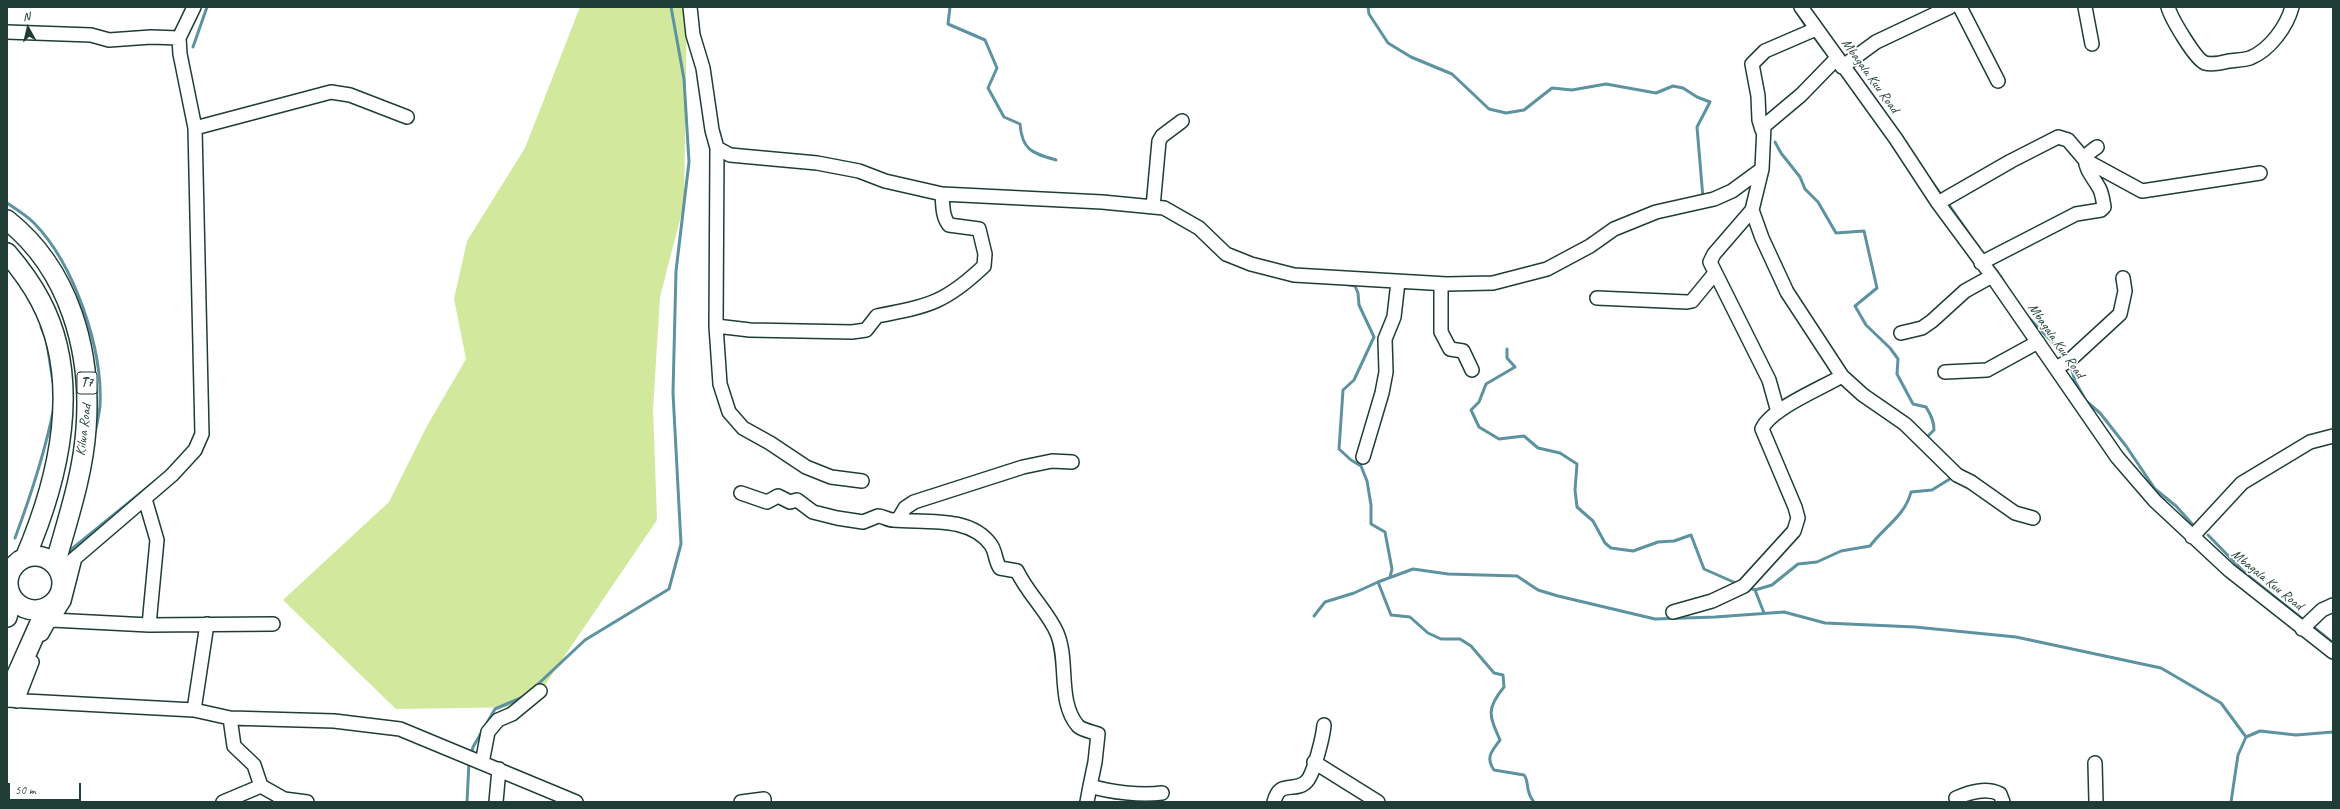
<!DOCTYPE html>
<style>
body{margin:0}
#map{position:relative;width:2340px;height:809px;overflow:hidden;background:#fff;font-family:Caveat,sans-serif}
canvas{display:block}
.frame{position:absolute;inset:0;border:8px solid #1f3d34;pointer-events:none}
.north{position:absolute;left:8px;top:8px;width:40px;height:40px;-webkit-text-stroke:3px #fff;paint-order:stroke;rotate:352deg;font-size:11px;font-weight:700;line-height:16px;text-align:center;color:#1f3d34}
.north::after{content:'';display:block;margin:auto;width:14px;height:18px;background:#1f3d34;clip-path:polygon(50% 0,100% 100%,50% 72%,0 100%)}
.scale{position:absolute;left:8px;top:783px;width:73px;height:18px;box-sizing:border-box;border:2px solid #1f3d34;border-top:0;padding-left:5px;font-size:12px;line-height:14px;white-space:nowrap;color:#1f3d34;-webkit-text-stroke:3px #fff;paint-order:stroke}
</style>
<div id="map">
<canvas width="2340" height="809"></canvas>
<div class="frame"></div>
<div class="north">N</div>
<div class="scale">50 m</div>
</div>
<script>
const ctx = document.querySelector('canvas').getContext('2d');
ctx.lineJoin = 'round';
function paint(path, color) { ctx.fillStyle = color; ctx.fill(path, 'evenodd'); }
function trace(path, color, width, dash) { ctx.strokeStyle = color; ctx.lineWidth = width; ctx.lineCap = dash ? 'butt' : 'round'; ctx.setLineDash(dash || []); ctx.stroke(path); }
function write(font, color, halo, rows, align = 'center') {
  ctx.font = font + ' Caveat,sans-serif'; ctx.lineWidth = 3.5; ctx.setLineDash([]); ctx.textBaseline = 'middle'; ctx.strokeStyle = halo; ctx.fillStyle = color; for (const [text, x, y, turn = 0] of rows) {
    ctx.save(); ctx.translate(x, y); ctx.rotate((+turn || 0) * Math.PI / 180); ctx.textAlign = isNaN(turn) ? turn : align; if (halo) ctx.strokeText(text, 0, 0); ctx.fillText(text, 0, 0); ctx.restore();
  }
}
paint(new Path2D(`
 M580,7H687L684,204L660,297L653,409L657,520L530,707L396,709L283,600L389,502L427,426L466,359L454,299L467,241L525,148Z`), '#d1e89d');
trace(new Path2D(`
 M950,7L948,24L985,40L997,68L988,88L1004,117L1020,124C1022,151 1033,153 1056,160
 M1368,7L1369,14L1388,43L1411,57L1452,74L1489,109L1506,113L1524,110L1552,88L1572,90L1606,84L1656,93L1673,86L1683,88L1697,97L1710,102L1697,127L1703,198
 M1794,7L1808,30
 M1812,34L1824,50
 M193,47L207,7
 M1775,142L1781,153L1800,177L1805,189L1818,202L1836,233L1864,231L1877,288L1855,306L1866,325L1890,348L1898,359L1897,374L1913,404L1926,407C1931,415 1934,421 1934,430L1927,437L1928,439
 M1929,178L1942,196
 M1947,202L1979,248
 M7,203C16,209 26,215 34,223C74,264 103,348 100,406C99,414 97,424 95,433
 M1996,270L2003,280
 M1344,284L1355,286L1358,293L1359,305L1374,337L1354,380L1343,390L1339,449L1351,460L1361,466L1367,481L1371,505V524L1385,532L1392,569L1390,577
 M2027,316L2068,358
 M41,327L46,339
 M47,344L53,382
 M1507,349V358L1515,367L1486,384L1479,402L1471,410L1479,427L1499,439L1524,436L1538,448L1560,453L1577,464L1575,490L1577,507L1593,521L1605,543L1611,548L1633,551L1658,542L1674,541L1691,535L1704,569L1738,584
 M2070,363L2075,381L2086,401L2100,413L2126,446L2155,489L2176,506L2194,526
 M2208,535L2246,574L2305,621
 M15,538C31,495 45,453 54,407
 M68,552L159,478
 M1378,582L1391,615L1410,617L1428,633L1441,639H1460L1471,646L1494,673L1503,675L1504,687C1486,709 1489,715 1500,740C1492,751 1485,757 1494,770L1524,775C1530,782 1524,790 1534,802
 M1747,587L1755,590L1764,613
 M1755,590L1772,585L1798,564L1817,562L1841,551L1870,546C1884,527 1905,516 1911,492L1932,490L1953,477
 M1314,616L1325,602L1354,593L1378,582L1413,569L1448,574L1517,576L1538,590L1558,596L1655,619L1715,617L1784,612L1825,623L1915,627L2016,637L2161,668L2221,703L2246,737L2238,755L2231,802
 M2311,625L2333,643
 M535,687L585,640L669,589L681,544L673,393L676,271L689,162L684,79L671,7
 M2246,737L2260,731L2296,735L2333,732
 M471,755L473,747L495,709L523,697
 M467,802L469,762`), '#5d92a0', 3);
const minor = new Path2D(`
 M690,7L693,35L703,68L712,130L717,148L730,155L817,163L859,171L885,181L942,194L1102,202L1164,208L1199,228L1226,254L1251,264L1294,275L1447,284L1493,283L1547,269L1590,246L1614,229L1656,212L1714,199L1732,191L1762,169L1764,126L1801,95L1836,59
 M1801,7L1896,139L1938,203L1992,276L2117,457L2155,501L2229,570L2333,652
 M1960,7L1998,81
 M2085,7L2092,44
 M2168,7C2171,18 2195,59 2205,63C2212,65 2221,63 2229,61C2236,60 2244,60 2250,58C2270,50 2287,26 2292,7
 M7,32L91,35L109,40L151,37L179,38
 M1842,67L1876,42L1950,7
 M195,128L331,92L350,95L407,117
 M1762,130L1759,120L1758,96L1752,64L1765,51L1816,29
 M717,148L716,326L720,384L729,412L743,428L770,443L806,467L831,477L862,481
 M1762,169L1752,210L1714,254L1710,262L1769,380L1778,412
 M1938,203L2011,161L2058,137L2068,140L2085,160L2142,191L2260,173
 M1153,207L1159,141L1162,136L1182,121
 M1981,263L2076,214L2101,210L2104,207C2103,201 2102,191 2098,186C2094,179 2083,166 2086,158C2087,153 2093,150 2097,147
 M1441,284V332L1450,349L1463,351L1472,370
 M1597,298L1687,302L1692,301L1715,273
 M716,326L750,330L852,332L866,330L877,316C929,306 945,303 984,266L985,254L979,229L949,225C942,216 943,205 942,194
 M1901,333L1922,328L1932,321L1965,291L1992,276
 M2056,368L2070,360L2120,314L2125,291L2123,278
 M1945,372L1987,370L2038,342
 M1842,376L1863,395L1905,424L1957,475L1971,482L2015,513L2033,518
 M1363,457L1382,393L1386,372L1385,339L1394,317L1398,282
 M741,493L767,502L778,496L790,502L797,500L813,512L837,518L863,522L878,516C883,516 888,520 893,520C923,523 970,515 991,545C996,552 995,561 1000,568L1017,571C1028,594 1048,612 1057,633C1069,661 1057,702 1078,726C1082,730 1093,732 1098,734L1095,762L1090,786
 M145,499L157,540L149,625
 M898,520L905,508L914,502L1023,467L1052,461L1072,462
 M2192,537L2242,483L2310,442L2333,436
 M60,571L172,475L195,450L202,434L195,128L180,54L179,38L194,7
 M1673,612L1712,601L1744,586L1794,531L1798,518L1795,507L1762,429C1770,409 1822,388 1842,376L1787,292L1762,238L1752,210
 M52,620L64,601L75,558
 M2302,629L2322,610L2333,605
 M42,634L48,623L52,620L149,625L273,624
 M7,700L194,710L230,718L334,721L400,729L576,802
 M17,701L32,662
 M194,710L207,624
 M230,718L234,746L254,765L261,786L284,799L307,802
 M1314,762L1378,802
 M482,763L488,732L498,720L512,714L540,691
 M2095,763L2096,802
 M1956,798C1970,792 1986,787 2000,794L2003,802
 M223,802L261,786
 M496,802L499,769
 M741,802L764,799V802
 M1087,802L1090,786C1110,792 1141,796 1162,793
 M1274,802C1280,778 1295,794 1307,781C1314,773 1323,737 1324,725`);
const highway = new Path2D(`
 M7,220C70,270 92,352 86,429C83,475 67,521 55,565
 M7,253C19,267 31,283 40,300C83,380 59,479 25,558
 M8 583a27 27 0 1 1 54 0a27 27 0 1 1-54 0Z
 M7,617L12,598
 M7,697L47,607`);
trace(minor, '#1f3d34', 16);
trace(highway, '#1f3d34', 22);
trace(minor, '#fff', 13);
trace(highway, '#fff', 19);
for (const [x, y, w] of [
 [87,383,20]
]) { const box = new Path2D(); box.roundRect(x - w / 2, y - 11, w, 22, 3); ctx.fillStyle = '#fff'; ctx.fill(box); trace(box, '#1f3d34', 1); }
write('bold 13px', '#1f3d34', null, [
 ["T7",87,383]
]);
write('14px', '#1f3d34', '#fff', [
 ["Mbagala Kuu Road",1870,76,54],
 ["Mbagala Kuu Road",2056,341,55],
 ["Kilwa Road",84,430,-83],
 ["Mbagala Kuu Road",2267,580,39]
]);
</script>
